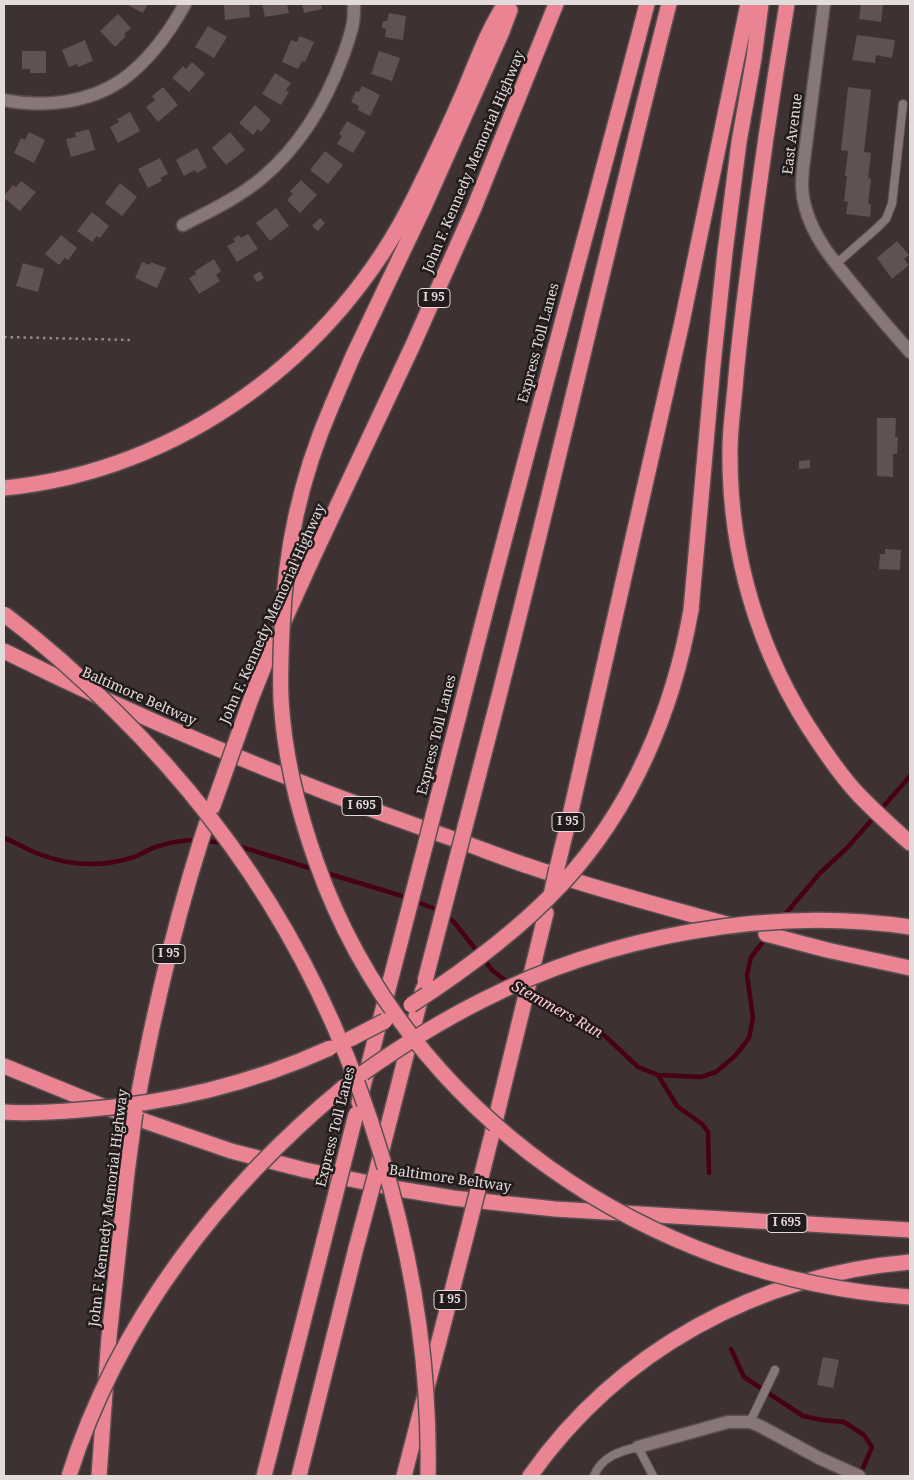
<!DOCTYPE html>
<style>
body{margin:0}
#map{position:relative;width:914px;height:1480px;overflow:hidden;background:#3e3132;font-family:"Noto Serif",serif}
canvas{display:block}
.frame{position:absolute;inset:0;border:5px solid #e3dadb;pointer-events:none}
</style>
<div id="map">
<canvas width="914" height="1480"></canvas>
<div class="frame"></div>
</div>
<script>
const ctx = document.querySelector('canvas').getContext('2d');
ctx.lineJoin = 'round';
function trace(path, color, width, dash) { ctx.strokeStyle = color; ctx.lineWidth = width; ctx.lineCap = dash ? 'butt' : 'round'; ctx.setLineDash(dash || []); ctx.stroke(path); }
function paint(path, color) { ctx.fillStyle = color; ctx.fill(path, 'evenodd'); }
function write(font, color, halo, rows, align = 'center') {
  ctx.font = font + ' "Noto Serif",serif'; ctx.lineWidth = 5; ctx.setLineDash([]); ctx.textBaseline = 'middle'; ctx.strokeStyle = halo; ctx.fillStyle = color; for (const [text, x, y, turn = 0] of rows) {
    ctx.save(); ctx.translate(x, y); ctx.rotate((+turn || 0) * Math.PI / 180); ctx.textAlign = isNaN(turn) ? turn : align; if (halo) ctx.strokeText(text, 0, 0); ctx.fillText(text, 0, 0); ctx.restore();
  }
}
trace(new Path2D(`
 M4,838C16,842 27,850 39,854C70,866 103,867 134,857C143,854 150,848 159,846C171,842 185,840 197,840
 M205,841L225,843
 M235,845L316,870
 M326,873L399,895L438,910L454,922L492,970L510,984
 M782,918L820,873L848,847L910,776
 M528,997L560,1013L580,1019L605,1036L638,1067L658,1075L701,1077L716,1072L735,1056L749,1038L753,1018L747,975L751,957L766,938
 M658,1075L677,1106L702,1124L708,1132L709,1173
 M731,1349L744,1377L803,1416L822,1420L844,1422L864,1435L872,1447L860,1475`), '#480015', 4.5);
paint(new Path2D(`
 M126,4H148L143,13Z
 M224,4H249L250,17L225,20Z
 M262,4H287L289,13L265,17Z
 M302,4H321L322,9L304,13Z
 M861,4H883L881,22L859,19Z
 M389,13L406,16L403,40L385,37L386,29L382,28L383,21H387Z
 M118,14L131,28L124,34L126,36L115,47L100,31Z
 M208,26L227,37L214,58L195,47Z
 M857,35L895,40L892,58L876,55L875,63L852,60Z
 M300,36L314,42L305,62L302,61L298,69L282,62L291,40L297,42Z
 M85,40L93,61L78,67L77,64L69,67L62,50Z
 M22,51H46V73H30V69H22Z
 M379,51L400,58L392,81L371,74Z
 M192,62L205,74L189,92L172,78L183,66L186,69Z
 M275,73L291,83L286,90L289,92L281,105L262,94Z
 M362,86L380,95L370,116L358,110L359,106L351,102L356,91L359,92Z
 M163,87L178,105L158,122L146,107L155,100L152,96Z
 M848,87L871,90L864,152L871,153L868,178L871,179L868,204H871L870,217L846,214L848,202L844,201L847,176H845L848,151L841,150Z
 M255,105L271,120L261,132L258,129L253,135L239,123Z
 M130,112L140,131L118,143L110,127L119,122L117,119Z
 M347,121L366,132L353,153L337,144L342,136L339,134Z
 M89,129L95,150L71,157L66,139L76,137L75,133Z
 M29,132L45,140L34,163L14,153L21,138L25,140Z
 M230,132L245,150L226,165L212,148Z
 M197,148L207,167L197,173L195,170L184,176L176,160Z
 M325,151L343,165L328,184L310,170Z
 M160,158L168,174L160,178L162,181L148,188L138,169Z
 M301,180L317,195L300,213L287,200L293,194L290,191Z
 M21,181L36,192L20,211L4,198V196L13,185L16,187Z
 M120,183L137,197L122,216L105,203Z
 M276,208L289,226L270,241L256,223Z
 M92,212L109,226L100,238L97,236L92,242L77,231Z
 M320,218L325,223L318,231L312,226Z
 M248,234L258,249L237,262L227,246L235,242L233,239L239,235L241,238Z
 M61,235L77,248L68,260L65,258L59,265L45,254Z
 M897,241L909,255L904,259L909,265L892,279L877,258Z
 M214,259L221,271L216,275L220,281L199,294L189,278L196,274L195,271Z
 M142,262L150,265L151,262L166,268L157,288L135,278Z
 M23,263L44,269L38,292L16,286Z
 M260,271L264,278L257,282L253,276Z
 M877,418H896L895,437H898L897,454H893V477L877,476Z
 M810,460V468L799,469V461Z
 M885,549L901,550L900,570L879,569L880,554H885Z
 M823,1357L839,1360L833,1388L817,1385Z`), '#605253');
const lane = new Path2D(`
 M836,264L877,228L886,219L892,204L903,104
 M750,1422L775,1370
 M594,1476C601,1457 620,1451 638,1447L653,1476`);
const street = new Path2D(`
 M824,4L803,168C802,181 801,193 805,206C813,239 837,265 858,291C875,312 892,332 910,352
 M4,100C42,108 89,103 122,80C150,60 169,33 185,4
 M183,225C210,211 238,198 262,178C300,146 326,102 343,56C347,45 351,34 353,23C354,17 354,10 354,4
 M638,1447L728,1422H750L760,1426L819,1458L859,1476`);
const highway = new Path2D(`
 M787,4C772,93 759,182 748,271C743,310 738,349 735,388C733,409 730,430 730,451C729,554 759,655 817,740C829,758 842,777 858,794C874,811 892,827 910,843
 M332,405L353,356L424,207L501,34L510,10
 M4,488C180,471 336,356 414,198C432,162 449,126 465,89C477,60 488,30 505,4
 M691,610L713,365L725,252L739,142L754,58L761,4
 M4,651C146,722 292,782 442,835C472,845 503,858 534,868C600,890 667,908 734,926
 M251,699L269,654L315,553L412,347L474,208L556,4
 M459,715C519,477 585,241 647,4
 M492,723C554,484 608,243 669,4
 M557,868L571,811L682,322L748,4
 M766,934L827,950L910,968
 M4,1066L107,1108L231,1151L305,1170L399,1189L453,1198L555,1209L910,1230
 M359,1102L391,978
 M135,1113C154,1009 178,907 212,807
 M492,1134L546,913
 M375,1177L423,989
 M99,1476L109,1337L127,1173
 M264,1476L324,1240
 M299,1476L356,1248
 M404,1476L467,1233
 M530,1476C619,1350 758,1275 910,1262`);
trace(lane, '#5a4f50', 10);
trace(street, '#5a4f50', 15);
trace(highway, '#5a4f50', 18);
trace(new Path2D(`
 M4,337L131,340`), '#958a8b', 2.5, [2.5, 4]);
trace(lane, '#877779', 8);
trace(street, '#877779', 12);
trace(highway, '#ea8492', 15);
const highwayBridge = new Path2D(`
 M332,405C300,479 285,549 282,630C281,652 280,676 281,699C284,755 298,811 317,864C406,1114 649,1279 910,1297
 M4,614C44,644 81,677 117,713C254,848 341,1003 391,1189C416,1282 430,1379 428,1476
 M213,806L251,699
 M551,895L557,868
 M391,978L459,715
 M425,981L492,723
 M411,1005C465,970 517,932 561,885C632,809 673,711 691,610
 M350,1039L385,1021
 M363,1073C401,1046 441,1021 483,1000C608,936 771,906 910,927
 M4,1112C29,1114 55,1112 80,1110C167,1104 251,1084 330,1048
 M127,1173L135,1113
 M467,1233L491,1138
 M324,1240L356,1114
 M356,1248L375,1177
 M69,1476C118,1321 221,1188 345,1086`);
trace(highwayBridge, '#5a4f50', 18, []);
trace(highwayBridge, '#ea8492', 15);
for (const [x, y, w] of [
 [434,298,32],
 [362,806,40],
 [568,822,32],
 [169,954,32],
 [787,1223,40],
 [450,1300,32]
]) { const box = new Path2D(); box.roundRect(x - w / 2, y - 9.5, w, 19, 4); ctx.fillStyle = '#211b1b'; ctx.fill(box); trace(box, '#e3dadb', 1); }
write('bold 12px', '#e3dadb', null, [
 ["I 95",434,298],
 ["I 695",362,806],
 ["I 95",568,822],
 ["I 95",169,954],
 ["I 695",787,1223],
 ["I 95",450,1300]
]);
write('14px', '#e3dadb', '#211b1b', [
 ["East Avenue",793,134,-83],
 ["John F. Kennedy Memorial Highway",474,162,-67],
 ["Express Toll Lanes",539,343,-75],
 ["John F. Kennedy Memorial Highway",273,614,-66],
 ["Baltimore Beltway",139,697,24],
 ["Express Toll Lanes",437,735,-76],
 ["Express Toll Lanes",336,1127,-76],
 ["Baltimore Beltway",450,1179,8],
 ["John F. Kennedy Memorial Highway",109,1208,-83]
]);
write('italic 15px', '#fec7cc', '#211b1b', [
 ["Stemmers Run",557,1010,29]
]);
</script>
